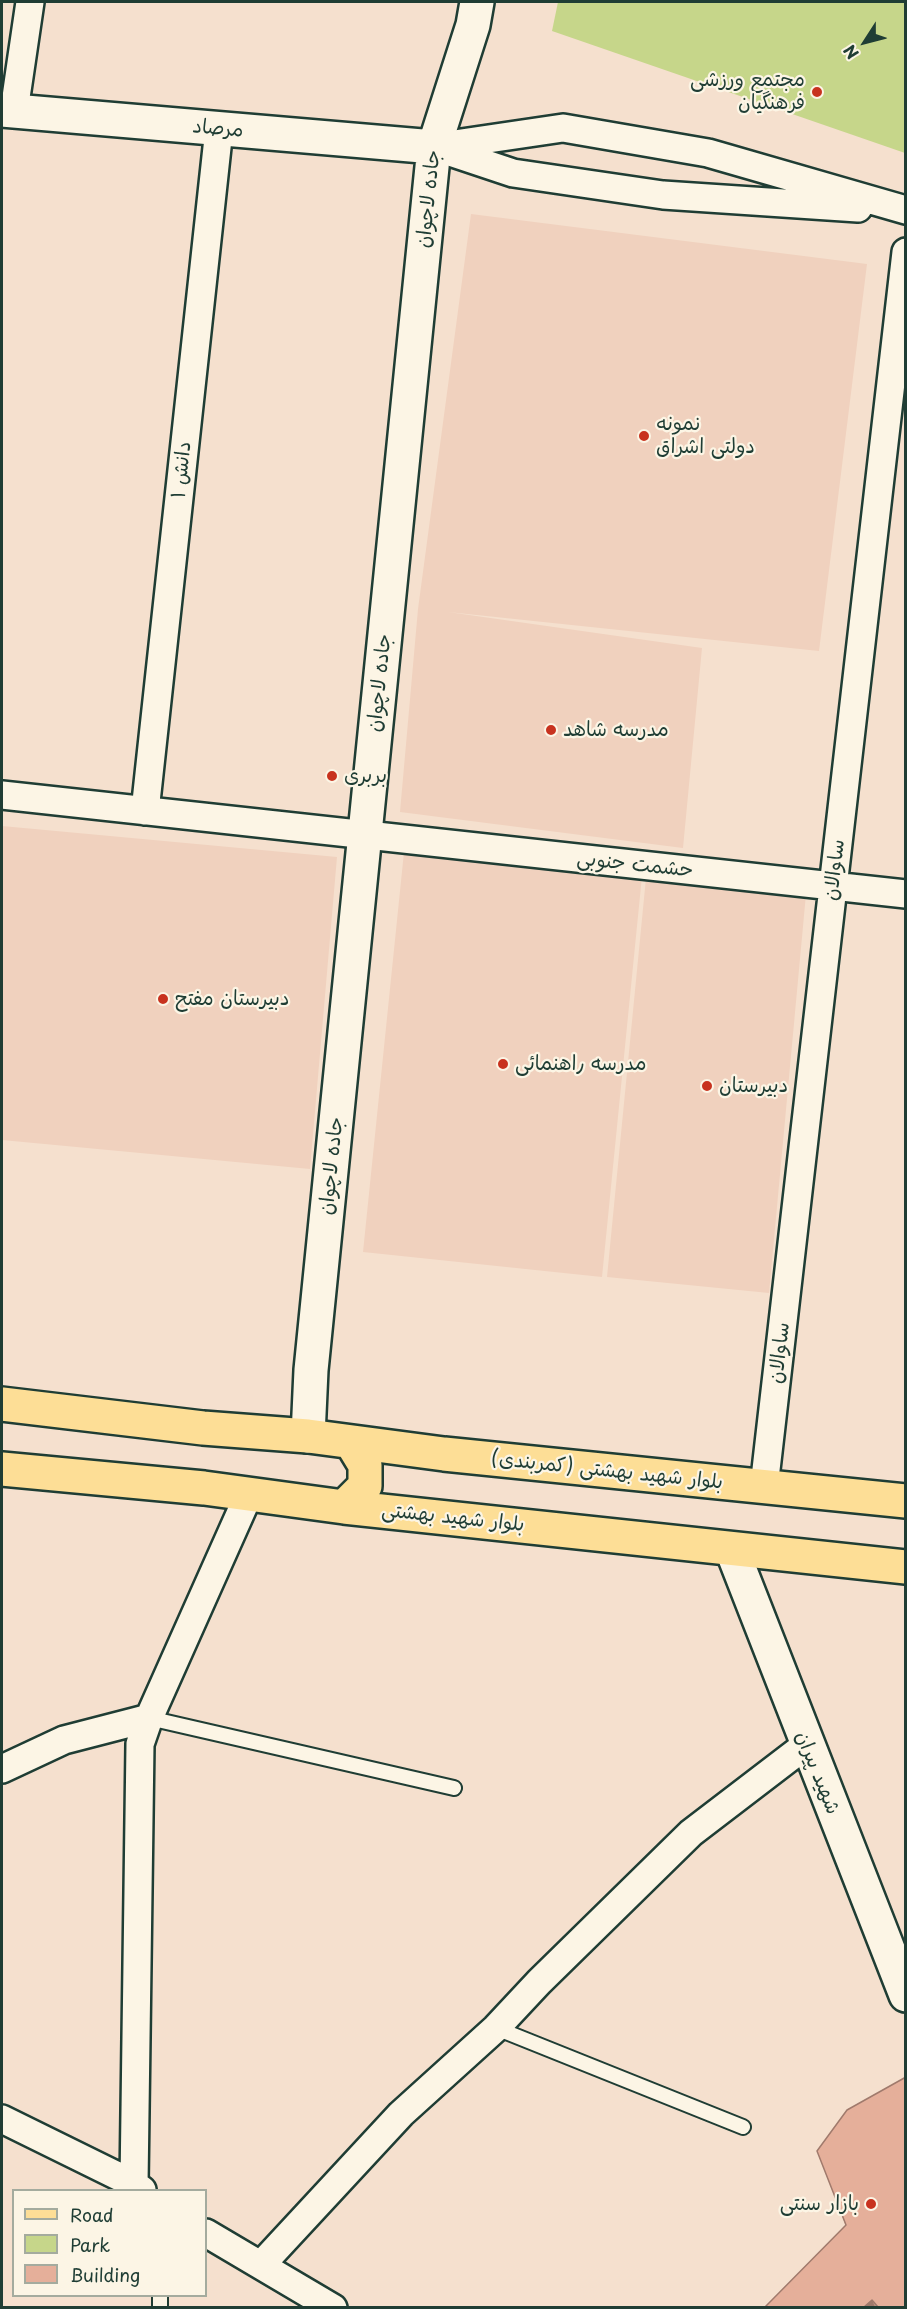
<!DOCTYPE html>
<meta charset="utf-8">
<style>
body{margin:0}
#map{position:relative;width:907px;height:2309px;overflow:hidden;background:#f5e0ce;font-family:"Playpen Sans",sans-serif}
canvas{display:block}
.frame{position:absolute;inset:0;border:3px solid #1f3d34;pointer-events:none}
.legend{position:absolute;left:12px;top:2189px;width:195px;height:108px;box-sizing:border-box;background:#fcf5e5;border:2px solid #a4ab9e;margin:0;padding:8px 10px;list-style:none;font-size:18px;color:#1f3d34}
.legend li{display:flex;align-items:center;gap:12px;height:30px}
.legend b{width:30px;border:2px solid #a4ab9e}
.north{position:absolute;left:835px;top:12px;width:60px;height:60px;-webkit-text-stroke:4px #fcf5e5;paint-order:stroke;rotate:234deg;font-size:16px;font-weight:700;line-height:24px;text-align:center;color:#1f3d34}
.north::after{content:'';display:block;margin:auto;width:21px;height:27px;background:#1f3d34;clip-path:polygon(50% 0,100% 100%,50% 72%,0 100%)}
</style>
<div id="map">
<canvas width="907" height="2309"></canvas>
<div class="frame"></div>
<ul class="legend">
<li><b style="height:8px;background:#fdde96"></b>Road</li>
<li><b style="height:16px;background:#c6d68a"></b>Park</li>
<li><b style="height:16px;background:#e5af9a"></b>Building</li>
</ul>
<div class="north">N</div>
</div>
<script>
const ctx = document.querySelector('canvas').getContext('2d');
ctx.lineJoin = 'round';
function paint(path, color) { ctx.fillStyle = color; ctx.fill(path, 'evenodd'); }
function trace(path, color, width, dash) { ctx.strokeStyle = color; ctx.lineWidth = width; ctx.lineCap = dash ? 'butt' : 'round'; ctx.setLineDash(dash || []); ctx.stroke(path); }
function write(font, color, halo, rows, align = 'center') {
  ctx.font = font + ' "Playpen Sans","Playpen Sans Arabic",sans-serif'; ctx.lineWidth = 4.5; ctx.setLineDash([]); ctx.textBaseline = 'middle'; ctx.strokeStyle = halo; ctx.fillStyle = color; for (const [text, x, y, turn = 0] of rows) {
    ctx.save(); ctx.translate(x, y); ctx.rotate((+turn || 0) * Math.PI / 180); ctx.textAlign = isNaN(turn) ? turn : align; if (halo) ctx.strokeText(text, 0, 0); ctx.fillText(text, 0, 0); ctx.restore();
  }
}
paint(new Path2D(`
 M471,214L867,264L819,651L448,612L702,648L683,848L400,812L418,609Z
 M2,826L337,857L310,1169L2,1140Z
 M404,852L642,876L602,1277L363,1252Z
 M646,878L806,894L769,1293L607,1277Z`), '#f0d1be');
paint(new Path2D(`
 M558,2H905V153L552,31Z`), '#c6d68a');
const lane = new Path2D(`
 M149,1718L454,1788
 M496,2028L743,2127
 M160,2296V2308`);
const street = new Path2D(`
 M14,111L30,2
 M434,147L563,128L708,153L906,210
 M438,148L513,173L663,195L858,208
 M2,795L906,894
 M145,811L219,129
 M764,1487L906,252
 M2,1769L64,1740L149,1718
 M2,2119L134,2184L142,2190
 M134,2184L140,1744L149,1718L249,1494
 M206,2233L333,2308
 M261,2265L401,2114L496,2028L539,1982L691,1833L806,1745`);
const secondary = new Path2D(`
 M2,110L434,147
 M308,1436L311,1370L434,147L473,25L477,2
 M732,1550L906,1995`);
const primary = new Path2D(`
 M2,1404L203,1428L308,1436L444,1454L906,1501
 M2,1469L204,1488L344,1507L906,1567
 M344,1507L365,1486V1465L351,1442`);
trace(lane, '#1f3d34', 18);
trace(street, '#1f3d34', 32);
trace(secondary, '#1f3d34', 38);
trace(primary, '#1f3d34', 38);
trace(lane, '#fcf5e5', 14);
trace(street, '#fcf5e5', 27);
trace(secondary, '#fcf5e5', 33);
trace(primary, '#fdde96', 33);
paint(new Path2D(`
 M817,2151L906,2307H765L846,2226Z`), '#c59684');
paint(new Path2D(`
 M872,2300L875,2307H864Z`), '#a07a6c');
const building = new Path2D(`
 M906,2077V2307H878L872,2300L864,2307H765L846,2225L817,2151L847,2110Z`);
paint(building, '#e5af9a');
trace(building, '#a07a6c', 1.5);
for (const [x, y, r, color] of [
 [817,92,6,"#c8321e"],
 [644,436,6,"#c8321e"],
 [551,730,6,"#c8321e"],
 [332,776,6,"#c8321e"],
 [163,999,6,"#c8321e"],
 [503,1064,6,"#c8321e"],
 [707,1086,6,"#c8321e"],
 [871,2204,6,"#c8321e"]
]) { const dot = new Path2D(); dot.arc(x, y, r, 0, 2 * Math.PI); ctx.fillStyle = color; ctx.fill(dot); trace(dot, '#fcf5e5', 2); }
write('20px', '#1f3d34', '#fcf5e5', [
 ["مجتمع ورزشی",805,80,"right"],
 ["فرهنگیان",805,103,"right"],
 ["نمونه",656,424],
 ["دولتی اشراق",656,447],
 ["مدرسه شاهد",563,730],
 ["بربری",344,776],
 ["دبیرستان مفتح",175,999],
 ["مدرسه راهنمائی",515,1064],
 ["دبیرستان",719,1086],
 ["بازار سنتی",859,2204,"right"]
], 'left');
write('20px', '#1f3d34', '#fcf5e5', [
 ["مرصاد",218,129,5],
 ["جاده لاچوان",429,199,-84],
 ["دانش ۱",182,470,-84],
 ["جاده لاچوان",380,683,-84],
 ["حشمت جنوبی",635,865,6],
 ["ساوالان",835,870,-83],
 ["جاده لاچوان",332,1166,-84],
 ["ساوالان",780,1353,-83],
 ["بلوار شهید بهشتی (کمربندی)",607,1471,6],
 ["بلوار شهید بهشتی",453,1518,6],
 ["شهید پیران",817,1773,68]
]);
</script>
